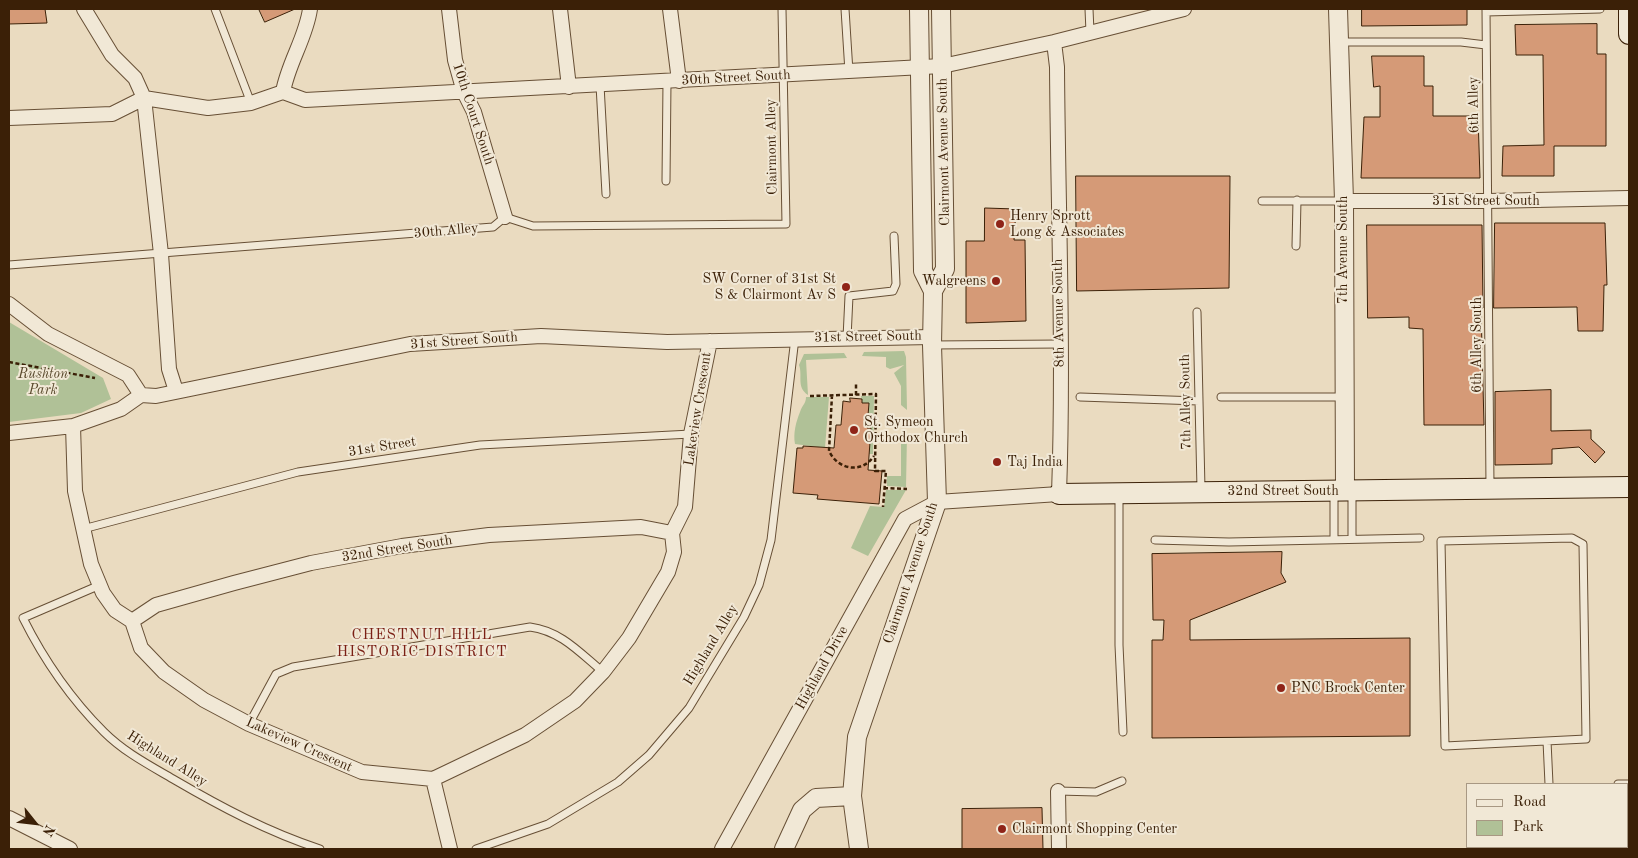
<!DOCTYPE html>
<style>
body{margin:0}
#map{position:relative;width:1638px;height:858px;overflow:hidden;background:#eadbc0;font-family:"Old Standard TT",serif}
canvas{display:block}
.frame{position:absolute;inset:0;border:10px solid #3b2007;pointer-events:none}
.legend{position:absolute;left:1466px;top:783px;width:162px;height:65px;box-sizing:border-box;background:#f1e8d6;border:1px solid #a89883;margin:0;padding:6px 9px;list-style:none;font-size:15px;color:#3b2007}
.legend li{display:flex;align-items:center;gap:10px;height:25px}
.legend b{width:25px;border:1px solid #a89883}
.north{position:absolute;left:10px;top:798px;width:50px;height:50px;-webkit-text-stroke:4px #f1e8d6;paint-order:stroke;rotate:119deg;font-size:14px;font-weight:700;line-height:20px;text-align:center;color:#3b2007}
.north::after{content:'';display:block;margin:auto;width:18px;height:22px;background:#3b2007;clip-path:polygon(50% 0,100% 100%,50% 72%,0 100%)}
</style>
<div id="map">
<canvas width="1638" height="858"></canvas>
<div class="frame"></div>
<ul class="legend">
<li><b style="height:6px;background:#f1e8d6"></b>Road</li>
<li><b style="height:14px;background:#b0c197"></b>Park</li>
</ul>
<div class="north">N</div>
</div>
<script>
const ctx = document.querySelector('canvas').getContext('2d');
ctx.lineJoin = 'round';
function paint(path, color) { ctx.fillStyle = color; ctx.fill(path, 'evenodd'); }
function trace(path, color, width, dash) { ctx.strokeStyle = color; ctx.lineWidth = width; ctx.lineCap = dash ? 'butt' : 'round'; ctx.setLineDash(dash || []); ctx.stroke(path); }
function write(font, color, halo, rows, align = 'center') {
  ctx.font = font + ' "Old Standard TT",serif'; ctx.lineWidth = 4; ctx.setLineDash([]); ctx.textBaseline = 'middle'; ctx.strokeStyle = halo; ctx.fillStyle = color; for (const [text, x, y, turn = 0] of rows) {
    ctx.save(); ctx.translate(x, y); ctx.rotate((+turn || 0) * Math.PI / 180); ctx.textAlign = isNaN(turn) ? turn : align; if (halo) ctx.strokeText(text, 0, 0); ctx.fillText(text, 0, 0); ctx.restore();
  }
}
paint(new Path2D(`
 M9,322L103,378L111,399L81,413L9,422Z
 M904,351L906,357L907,410L901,405V386L894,373L904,365L890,369L886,367V357L862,356L864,352Z
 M844,353L847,358L806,360L808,395C796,387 803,376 799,365L804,354Z
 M861,396H874L873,454H869L871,428H867L869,403H862Z
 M806,397H829L825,448L795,444C793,433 796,422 800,412C802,405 806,404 806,397Z
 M907,435L906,487L887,486V476H901V441Z
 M886,490H906L868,556L851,548L870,506L884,507Z`), '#b0c197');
const building = new Path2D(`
 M9,9H45L47,23L9,24Z
 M259,9H295L265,22Z
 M1362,9H1467V25L1362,26Z
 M1597,24V54H1606V146H1554V176H1502L1503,146L1544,145L1543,55H1516L1515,25Z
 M1372,56H1424V86H1433V116H1478L1480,178H1361L1364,117H1380V86L1374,87Z
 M1076,176H1230L1229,288L1077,291Z
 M985,208L1016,209L1014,240H1025L1026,321L966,323V241H984Z
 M1495,223H1605L1607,285H1604L1603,331H1578L1577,307L1494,308Z
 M1367,225H1482L1483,308H1481L1484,425H1424L1423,329L1409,328V317L1368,318Z
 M1551,390V431L1591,430V439L1605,452L1595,463L1579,447L1552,449V464L1495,465V392Z
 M850,398L862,399V403H869L867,428H871L868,470L882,471L879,504L817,499L818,495L793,493L797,448H803V446L834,448L836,425H841L843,401L850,402Z
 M1282,552L1281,573L1286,582L1190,620V640L1410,638V736L1152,738V640H1163L1164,620H1153L1152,554Z
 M1042,808L1043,849H962V809Z`);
paint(building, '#d59a77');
trace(building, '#3b2007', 1);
const service = new Path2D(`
 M215,9L251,103
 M845,9L849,72
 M1089,9L1090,32
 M1486,9L1490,487
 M1486,12L1600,9
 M1339,42H1461L1486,45
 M600,85L606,194
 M666,181L667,82
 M1262,201H1343
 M1296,246L1297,200
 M9,265L493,227L505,217L533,226L786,224L782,9
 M1197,312L1201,489
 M847,338L849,296L893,291L896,284L894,236
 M932,345L1060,344
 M1080,397L1199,401
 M1221,397H1343
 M1119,495V645L1123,732
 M83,529L298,472L480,445L691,434
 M1572,538L1583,544L1586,739L1445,746L1441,541Z
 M1352,539V492
 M1155,540L1229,542L1420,538
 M1334,540V493
 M100,585L23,618C44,660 71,699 104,732C124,752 149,765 173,779C221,807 268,832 320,849
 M249,724L276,674L293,667L530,627C561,631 580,653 603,672
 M1547,741L1549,784
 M1618,784H1629
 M1058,791L1096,792L1122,781
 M476,849L548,824L618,782L649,755L689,708L744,617L759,585L771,540L795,338`);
const minor = new Path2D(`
 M84,9L112,55L135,78L144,98L161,254L169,369L176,391
 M449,9L455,60L464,92L474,112L505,217
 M560,9L569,87
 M670,9L679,81
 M283,92L305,100L942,66L1054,42L1184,9
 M144,98L208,108L251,103L283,92C288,63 306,38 310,9
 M9,118L112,114L144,98
 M1344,201H1488L1629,198
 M9,304L48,334L128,375L141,395
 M73,426L75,491L91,564L103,593L115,610L132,621L141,648L164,672L204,700L249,724L362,772L433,779L525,735L575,701L603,672L629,638L668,572L674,552L672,533L685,507L691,434L710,341
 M9,433L73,426L121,409L141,395L156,396L410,344L541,336L667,342L932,337
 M132,621L156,605L234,583L311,563L402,546L489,535L641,527L672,533
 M433,779L450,849
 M1058,791L1059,849
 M9,818L70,849
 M722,849L905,519L937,502L1059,494C1064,352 1058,209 1057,67L1054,42`);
const tertiary = new Path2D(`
 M919,9L923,271L933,291
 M1338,9L1344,201L1345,491
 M784,849L802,810L816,798L852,796
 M859,849L852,796L857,737L937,502L932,345L933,291L945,269L941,9`);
const secondary = new Path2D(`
 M1629,9V34
 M1059,494L1629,487`);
trace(service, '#674f35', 9);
trace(minor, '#674f35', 16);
trace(tertiary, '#674f35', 20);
trace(secondary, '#3b2007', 22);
trace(new Path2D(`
 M9,362L95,378
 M832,395L829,451C838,470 862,474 874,456
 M856,395V383
 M810,396L876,394L875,471H886L883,507
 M884,488L907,489`), '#3b2007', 2.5, [4, 2.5]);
trace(service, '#f1e8d6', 7);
trace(minor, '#f1e8d6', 14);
trace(tertiary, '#f1e8d6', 18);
trace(secondary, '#f1e8d6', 20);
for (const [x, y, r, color] of [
 [1000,224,5,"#8f2418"],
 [996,281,5,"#8f2418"],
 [846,287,5,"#8f2418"],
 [854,430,5,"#8f2418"],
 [997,462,5,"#8f2418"],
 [1281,688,5,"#8f2418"],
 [1002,829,5,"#8f2418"]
]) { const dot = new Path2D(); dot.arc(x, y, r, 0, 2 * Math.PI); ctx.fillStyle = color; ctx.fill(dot); trace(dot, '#f1e8d6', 2); }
write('14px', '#3b2007', '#f1e8d6', [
 ["30th Street South",736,78,-3],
 ["6th Alley",1474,105,-91],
 ["10th Court South",473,114,72],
 ["Clairmont Alley",772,147,-91],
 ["Clairmont Avenue South",944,152,-91],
 ["31st Street South",1486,201],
 ["30th Alley",446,231,-5],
 ["7th Avenue South",1343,250,-90],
 ["8th Avenue South",1059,313,-91],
 ["31st Street South",868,337,-1],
 ["31st Street South",464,341,-4],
 ["6th Alley South",1477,345,-90],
 ["7th Alley South",1186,402,-91],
 ["Lakeview Crescent",698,409,-81],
 ["31st Street",382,447,-9],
 ["32nd Street South",1283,491],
 ["32nd Street South",397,549,-9],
 ["Clairmont Avenue South",911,573,-72],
 ["Highland Alley",711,645,-59],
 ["Highland Drive",822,668,-61],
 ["Lakeview Crescent",299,745,24],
 ["Highland Alley",167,759,32]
]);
write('14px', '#3b2007', '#f1e8d6', [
 ["Henry Sprott",1010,216],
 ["Long & Associates",1010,232],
 ["SW Corner of 31st St",836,279,"right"],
 ["S & Clairmont Av S",836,295,"right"],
 ["Walgreens",986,281,"right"],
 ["St. Symeon",864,422],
 ["Orthodox Church",864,438],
 ["Taj India",1007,462],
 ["PNC Brock Center",1291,688],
 ["Clairmont Shopping Center",1012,829]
], 'left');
write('italic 14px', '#58482b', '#f1e8d6', [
 ["Rushton",43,374],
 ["Park",43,390]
]);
ctx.letterSpacing = '1px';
write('15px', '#7a1f14', '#f1e8d6', [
 ["CHESTNUT HILL",422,635],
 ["HISTORIC DISTRICT",422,652]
]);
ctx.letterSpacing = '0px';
</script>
